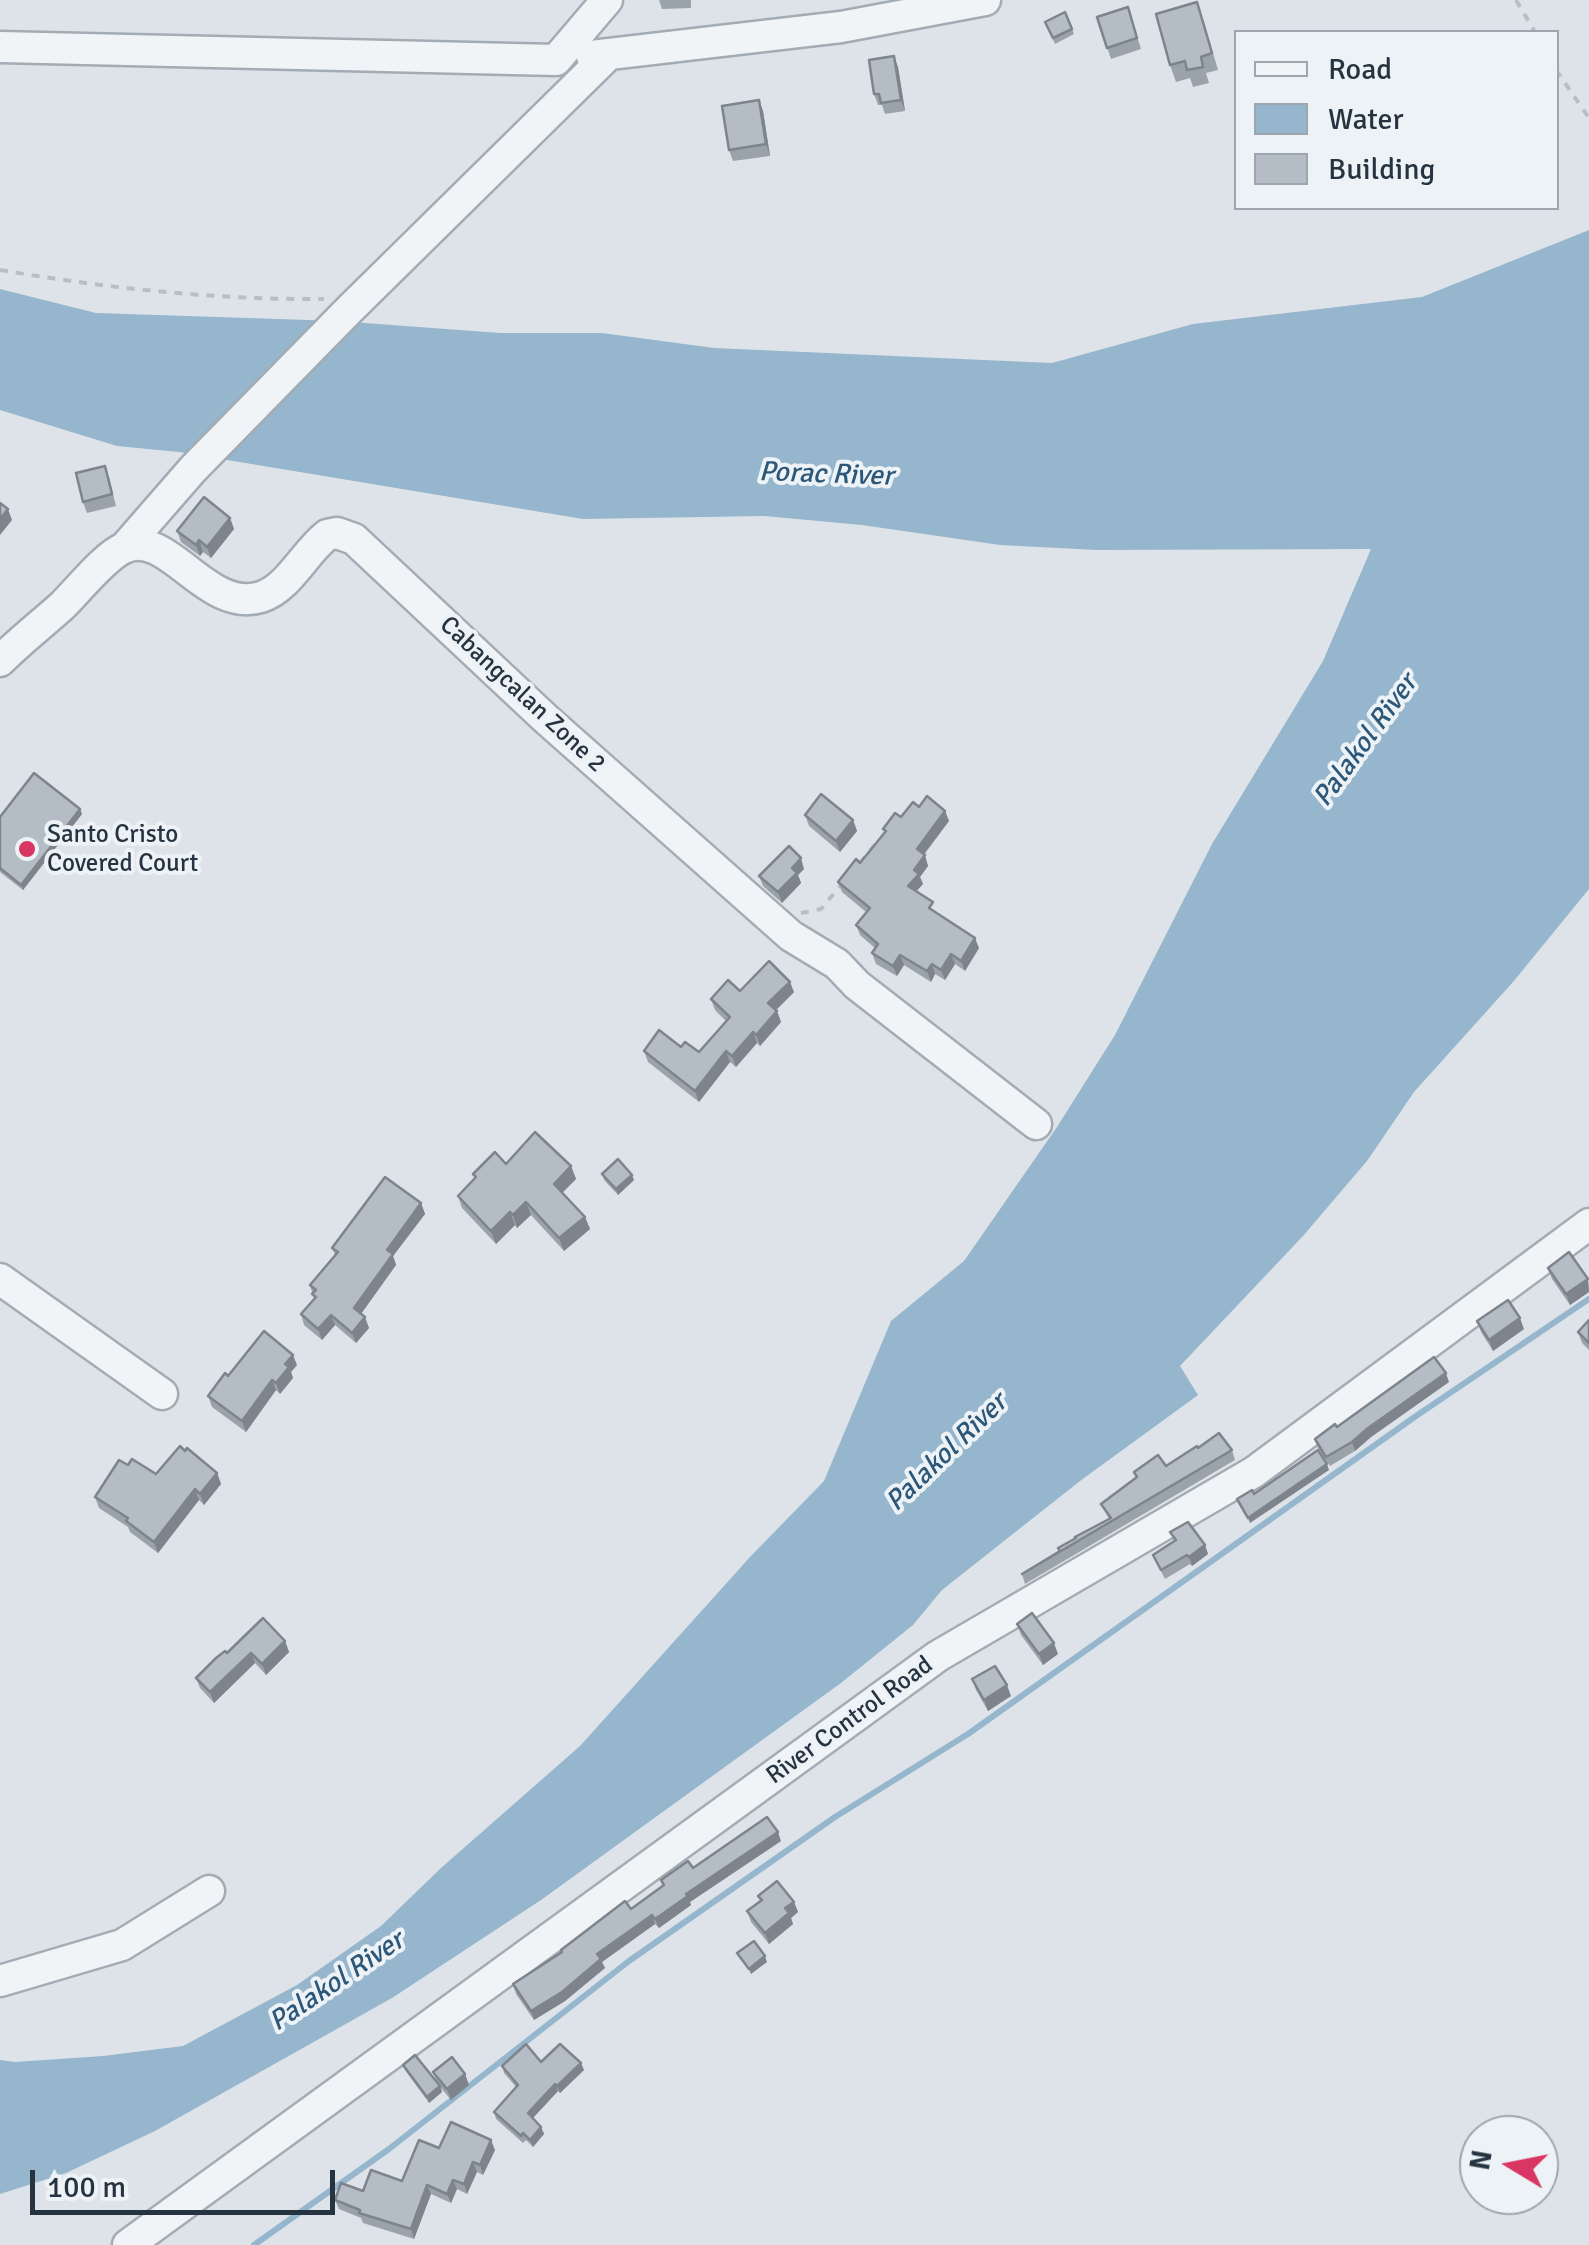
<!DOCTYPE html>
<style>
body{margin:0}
#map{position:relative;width:1589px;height:2245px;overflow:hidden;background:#dee3e9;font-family:Signika,sans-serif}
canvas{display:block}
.legend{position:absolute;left:1234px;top:30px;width:325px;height:180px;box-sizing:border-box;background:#edf2f6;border:2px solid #9da6ae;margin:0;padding:12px 18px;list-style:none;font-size:30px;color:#263341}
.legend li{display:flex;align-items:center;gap:20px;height:50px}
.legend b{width:50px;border:2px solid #9da6ae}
.north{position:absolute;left:1459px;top:2115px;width:100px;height:100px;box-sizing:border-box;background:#edf2f6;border:2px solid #9da6ae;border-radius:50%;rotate:280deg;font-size:28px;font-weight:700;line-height:40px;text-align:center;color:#263341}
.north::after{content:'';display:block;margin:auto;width:35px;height:45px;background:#d93763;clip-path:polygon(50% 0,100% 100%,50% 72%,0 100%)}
.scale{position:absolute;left:30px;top:2170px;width:305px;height:45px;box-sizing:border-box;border:5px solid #263341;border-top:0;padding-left:12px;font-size:30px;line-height:35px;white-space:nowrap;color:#263341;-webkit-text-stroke:8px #edf2f6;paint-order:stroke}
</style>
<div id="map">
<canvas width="1589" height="2245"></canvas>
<ul class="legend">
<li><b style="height:12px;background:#f1f4f7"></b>Road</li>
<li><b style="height:28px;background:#95b6cc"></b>Water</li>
<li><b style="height:28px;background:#b4bdc6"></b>Building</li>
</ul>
<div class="north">N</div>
<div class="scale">100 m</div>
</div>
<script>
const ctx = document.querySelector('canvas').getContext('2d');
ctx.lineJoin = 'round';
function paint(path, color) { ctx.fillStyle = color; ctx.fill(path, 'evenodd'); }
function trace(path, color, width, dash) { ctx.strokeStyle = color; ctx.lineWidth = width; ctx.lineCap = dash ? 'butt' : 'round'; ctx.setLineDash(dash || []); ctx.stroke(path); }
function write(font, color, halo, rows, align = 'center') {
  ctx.font = font + ' Signika,sans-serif'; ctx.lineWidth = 8; ctx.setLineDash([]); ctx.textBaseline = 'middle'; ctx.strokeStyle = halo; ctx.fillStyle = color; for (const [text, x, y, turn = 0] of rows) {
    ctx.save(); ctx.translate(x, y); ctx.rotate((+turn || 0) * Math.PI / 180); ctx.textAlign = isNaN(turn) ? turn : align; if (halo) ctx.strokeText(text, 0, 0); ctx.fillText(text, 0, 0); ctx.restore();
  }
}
paint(new Path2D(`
 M1589,230V889L1513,982L1414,1092L1367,1161L1303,1236L1180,1366L1198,1395L1080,1481L942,1590L913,1625L841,1683L541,1900L392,1998L155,2131L66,2173L0,2194V2060L15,2062L103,2056L183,2046L297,1985L381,1926L441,1868L580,1746L750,1557L824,1481L891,1321L964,1261L1057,1127L1115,1035L1212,844L1323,661L1371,549L1097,550L1000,545L862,525L764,516L583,519L179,452L117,446L0,410V289L96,313L338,321L500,333H602L714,348L1052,363L1193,324L1422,297Z`), '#95b6cc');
trace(new Path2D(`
 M254,2245L389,2149L629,1961L835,1817L968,1734L1416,1416L1589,1299`), '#95b6cc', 6);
const minor = new Path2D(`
 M0,47L556,60L607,0
 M592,56L841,27L985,0
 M126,546L193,469L349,310L609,54
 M0,661C20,641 42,624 63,605C79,589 105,556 124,548C168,527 206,614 261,597C289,588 304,553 327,535L337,533L354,539L546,719L791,936L837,964L857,985L1036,1124
 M0,1279L162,1394
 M0,1981L122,1945L209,1891
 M128,2245L938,1656L1254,1472L1589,1224`);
trace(minor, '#a3abb3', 35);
trace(new Path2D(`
 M1516,0L1535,32
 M1556,70L1589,118
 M0,270C107,288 215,300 324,299
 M860,863L878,841
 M801,913L821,909L841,885`), '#b8bec4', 4, [8, 8]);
trace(minor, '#f1f4f7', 30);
paint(new Path2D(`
 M659,0H691V8L662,9Z
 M1128,7L1141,49L1111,59L1097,17Z
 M1065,12L1074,34L1055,44L1045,22Z
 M1203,19L1218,70L1206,73L1209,83L1193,87L1190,78L1176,82L1170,65Z
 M898,67L905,111L885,114L882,105H878L874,94Z
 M759,100L763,111L770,156L733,161L729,150Z
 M109,477L116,506L87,513L83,502Z
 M230,518L234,529L211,558L203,552L200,556L181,542L177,531Z
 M919,807L945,811L949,821L924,855L928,866L920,877L923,884L916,891L936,913L979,948L965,971L955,964L945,980L935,974L931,982L904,965L897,976L876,964L872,953L876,949L860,935L856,925L866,912L842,892L838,882L860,863L885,833L883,829Z
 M80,809L82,814L23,890L0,872V817Z
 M805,815L853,820L857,831L840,852L809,826Z
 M804,869L798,875L801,883L782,903L763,886L759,876Z
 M740,991L794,992L776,1010L781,1022L760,1046L757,1043L736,1067L730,1062L699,1102L648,1062L644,1051L681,1047L699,1052L726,1021L715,1010L711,999Z
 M506,1164L571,1166L576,1179L562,1193L585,1217L590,1229L564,1251L531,1215L517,1228L515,1225L496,1244L462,1208L458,1196L475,1179L473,1174Z
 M602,1174L634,1180L618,1195L604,1180Z
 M421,1203L425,1214L393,1256L396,1265L361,1314L369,1328L356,1343L335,1325L322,1340L304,1325L301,1314L314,1299L310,1285L335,1255L332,1248Z
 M1548,1268L1588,1279L1589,1292L1570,1305L1552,1279Z
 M1589,1320V1350L1582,1343L1578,1332Z
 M1477,1321L1524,1329L1493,1351L1481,1332Z
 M297,1365L291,1372L293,1378L280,1394L276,1390L246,1432L212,1407L208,1396L228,1376Z
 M1449,1382L1371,1437L1355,1451L1330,1466L1318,1448L1315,1439L1337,1427Z
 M1198,1448L1232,1450L1235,1460L1025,1584L1022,1574L1109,1519L1101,1504L1136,1478L1134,1472L1166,1466Z
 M128,1465L156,1474L217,1473L221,1484L204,1505L199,1500L158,1553L130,1532L128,1527L99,1508L95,1497Z
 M1170,1532L1205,1545L1208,1554L1192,1566L1190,1564L1165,1579L1153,1555L1174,1541Z
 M1017,1624L1058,1654L1043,1665L1021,1635Z
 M285,1641L289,1652L266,1675L255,1663L214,1703L200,1688L196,1678L227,1653Z
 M972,1679L1011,1696L988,1711L976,1690Z
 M781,1841L690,1902L691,1905L659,1928L655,1924L602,1962L605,1968L565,2001L534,2020L516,1994L513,1984L631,1909L663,1886L661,1880L693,1868Z
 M758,1896L794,1902L798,1912L791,1918L793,1924L769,1944L751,1922L747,1911L760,1901Z
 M541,2062L584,2070L560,2093L558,2091L533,2118L541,2127L544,2134L533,2147L526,2140L523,2143L496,2119L494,2112L516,2087L504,2073L502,2066Z
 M403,2065L437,2082L433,2072L465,2074L469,2085L451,2100L441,2088L442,2092L429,2103L405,2070Z
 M439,2148L495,2150L483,2175L477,2172L467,2194L457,2189L451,2203L431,2194L414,2239L363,2223L361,2218L339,2209L335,2200L402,2181Z`), '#9ba3aa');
paint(new Path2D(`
 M894,56L898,67L905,111L901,100Z
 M759,100L763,111L770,156L766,144Z
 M8,509L12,520L0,535V519Z
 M230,518L234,529L211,558L207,547Z
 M199,540L203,552L200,556L196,545Z
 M80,809L82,814L23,890L21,885Z
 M945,811L949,821L920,859L917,849Z
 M853,820L857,831L840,852L836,841Z
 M925,855L928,866L920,877L923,884L912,896L908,886L914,870Z
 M801,858L804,869L798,875L801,883L782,903L778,892L792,868Z
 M975,938L979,948L965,971L961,961Z
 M951,954L955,964L945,980L941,970Z
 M900,955L904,965L897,976L893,966Z
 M932,964L935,974L931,982L927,971Z
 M790,982L794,992L772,1014L768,1003Z
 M777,1011L781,1022L760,1046L756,1035Z
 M753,1032L757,1043L736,1067L732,1056Z
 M726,1051L730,1062L699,1102L695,1091Z
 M571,1166L576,1179L559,1196L554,1184Z
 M632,1175L634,1180L618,1195L616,1189Z
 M526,1202L531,1215L517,1228L513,1215Z
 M421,1203L425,1214L393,1256L396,1265L358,1318L354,1308L387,1250Z
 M510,1212L515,1225L496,1244L491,1231Z
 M585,1217L590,1229L564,1251L559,1238Z
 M1588,1279L1589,1292L1570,1305L1566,1294Z
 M331,1315L335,1325L322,1340L318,1329Z
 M365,1317L369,1328L356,1343L352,1333Z
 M1520,1318L1524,1329L1493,1351L1489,1340Z
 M293,1355L297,1365L291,1372L293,1378L280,1394L276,1383L285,1364Z
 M1446,1373L1449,1382L1371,1437L1355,1451L1352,1442L1368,1428Z
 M272,1380L276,1390L246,1432L242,1421Z
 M1327,1464L1329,1470L1250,1523L1248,1518Z
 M217,1473L221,1484L204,1505L200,1494Z
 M195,1489L199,1500L158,1553L154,1542Z
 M1205,1545L1208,1554L1192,1566L1189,1557Z
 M285,1641L289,1652L266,1675L262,1664Z
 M1054,1643L1058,1654L1043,1665L1039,1654Z
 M251,1653L255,1663L214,1703L210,1692Z
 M1007,1685L1011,1696L988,1711L984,1700Z
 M778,1832L781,1841L690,1902L691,1905L659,1928L655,1919L686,1894Z
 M794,1902L798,1912L791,1918L793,1924L769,1944L765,1933L785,1908Z
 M652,1915L655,1924L602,1962L605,1968L565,2001L534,2020L531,2011L597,1954Z
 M765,1956L767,1962L751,1974L749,1969Z
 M581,2063L584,2070L560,2093L557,2086Z
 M465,2074L469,2085L451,2100L447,2089Z
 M555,2084L558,2091L531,2120L528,2113Z
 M440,2086L442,2092L429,2103L427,2097Z
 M541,2127L544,2134L533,2147L530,2140Z
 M491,2140L495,2150L483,2175L480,2165Z
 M473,2162L477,2172L467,2194L464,2184Z
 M453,2180L457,2189L451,2203L447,2194Z
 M427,2185L431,2194L414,2239L411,2229Z`), '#7e848b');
const building = new Path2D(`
 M1197,2L1212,53L1201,57L1203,67L1187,70L1185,61L1170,65L1156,14Z
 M1128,7L1137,38L1107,48L1097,17Z
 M1065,12L1072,29L1053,38L1045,22Z
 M894,56L901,100L881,103L879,94H874L869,60Z
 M759,100L766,144L729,150L722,106Z
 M105,466L112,494L83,502L76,473Z
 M204,497L230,518L207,547L199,540L196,545L177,531Z
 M0,503L8,509L0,519Z
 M34,773L80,809L21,885L0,868V817Z
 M821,794L853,820L836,841L805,815Z
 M927,796L945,811L917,849L925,855L914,870L919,874L908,886L933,902L929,908L975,938L961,961L951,954L941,970L932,964L927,971L900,955L893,966L872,953L878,944L856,925L870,908L838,882L856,859L860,863L886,831L883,829L895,813L901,817L913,802L919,807Z
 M789,846L801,858L792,868L797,873L778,892L759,876Z
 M769,961L790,982L768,1003L777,1011L756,1035L753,1032L732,1056L726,1051L695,1091L644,1051L659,1030L681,1047L685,1042L699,1052L730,1017L711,999L728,980L740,991Z
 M535,1132L571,1166L554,1184L585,1217L559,1238L526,1202L513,1215L510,1212L491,1231L458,1196L476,1177L473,1174L495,1152L506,1164Z
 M618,1159L632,1175L616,1189L602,1174Z
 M385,1177L421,1203L387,1250L393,1254L354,1308L365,1317L352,1333L331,1315L318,1329L301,1314L316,1297L312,1294L316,1290L310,1285L338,1252L332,1248Z
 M1569,1252L1588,1279L1566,1294L1548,1268Z
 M1508,1300L1520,1318L1489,1340L1477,1321Z
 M1589,1320V1343L1578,1332Z
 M264,1331L293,1355L285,1364L289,1367L276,1383L272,1380L242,1421L208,1396L225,1373L228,1376Z
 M1434,1357L1446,1373L1368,1428L1352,1442L1326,1457L1315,1439L1335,1424L1337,1427Z
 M1219,1433L1232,1450L1022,1574L1060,1551L1058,1548L1076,1538L1075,1537L1111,1518L1101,1504L1137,1477L1134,1472L1158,1455L1166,1466L1197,1446L1198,1448Z
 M180,1446L185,1451L187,1448L217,1473L200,1494L195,1489L154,1542L126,1521L128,1518L95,1497L119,1460L128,1465L132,1459L156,1474Z
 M1318,1450L1327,1464L1248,1518L1237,1499L1252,1490L1254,1494Z
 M1188,1522L1205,1545L1189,1557L1187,1555L1161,1570L1153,1555L1176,1540L1170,1532Z
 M1032,1613L1054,1643L1039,1654L1017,1624Z
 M263,1618L285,1641L262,1664L251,1653L210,1692L196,1678L216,1658L225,1651L227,1653Z
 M995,1666L1007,1685L984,1700L972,1679Z
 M767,1817L778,1832L686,1894L688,1896L655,1919L652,1915L597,1954L601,1959L562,1992L531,2011L513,1984L562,1952L561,1950L625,1901L631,1909L664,1885L661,1880L688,1861L693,1868Z
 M777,1881L794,1902L785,1908L789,1913L765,1933L747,1911L762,1900L758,1896Z
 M754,1941L765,1956L749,1969L737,1953Z
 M526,2044L541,2062L560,2044L581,2063L557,2086L555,2084L528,2113L541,2127L530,2140L523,2133L521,2136L494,2112L518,2085L502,2066Z
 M415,2055L440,2086L427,2097L403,2065Z
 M452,2057L465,2074L447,2089L433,2072Z
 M451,2122L491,2140L480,2165L473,2162L464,2184L453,2180L447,2194L427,2185L411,2229L359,2213L360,2210L335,2200L341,2183L363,2191L371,2170L402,2181L419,2140L439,2148Z`);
paint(building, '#b4bdc6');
trace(building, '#7e848b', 2.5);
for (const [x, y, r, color] of [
 [27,849,10,"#d93763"]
]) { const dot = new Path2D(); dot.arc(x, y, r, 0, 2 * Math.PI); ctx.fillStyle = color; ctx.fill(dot); trace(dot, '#edf2f6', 4); }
write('25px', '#263341', '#edf2f6', [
 ["Cabangcalan Zone 2",522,695,43],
 ["River Control Road",850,1721,-36]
]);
write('25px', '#263341', '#edf2f6', [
 ["Santo Cristo",47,835],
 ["Covered Court",47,864]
], 'left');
write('italic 28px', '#2c5778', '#edf2f6', [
 ["Porac River",826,475,2],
 ["Palakol River",1366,741,-54],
 ["Palakol River",947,1453,-44],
 ["Palakol River",337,1982,-34]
]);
</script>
